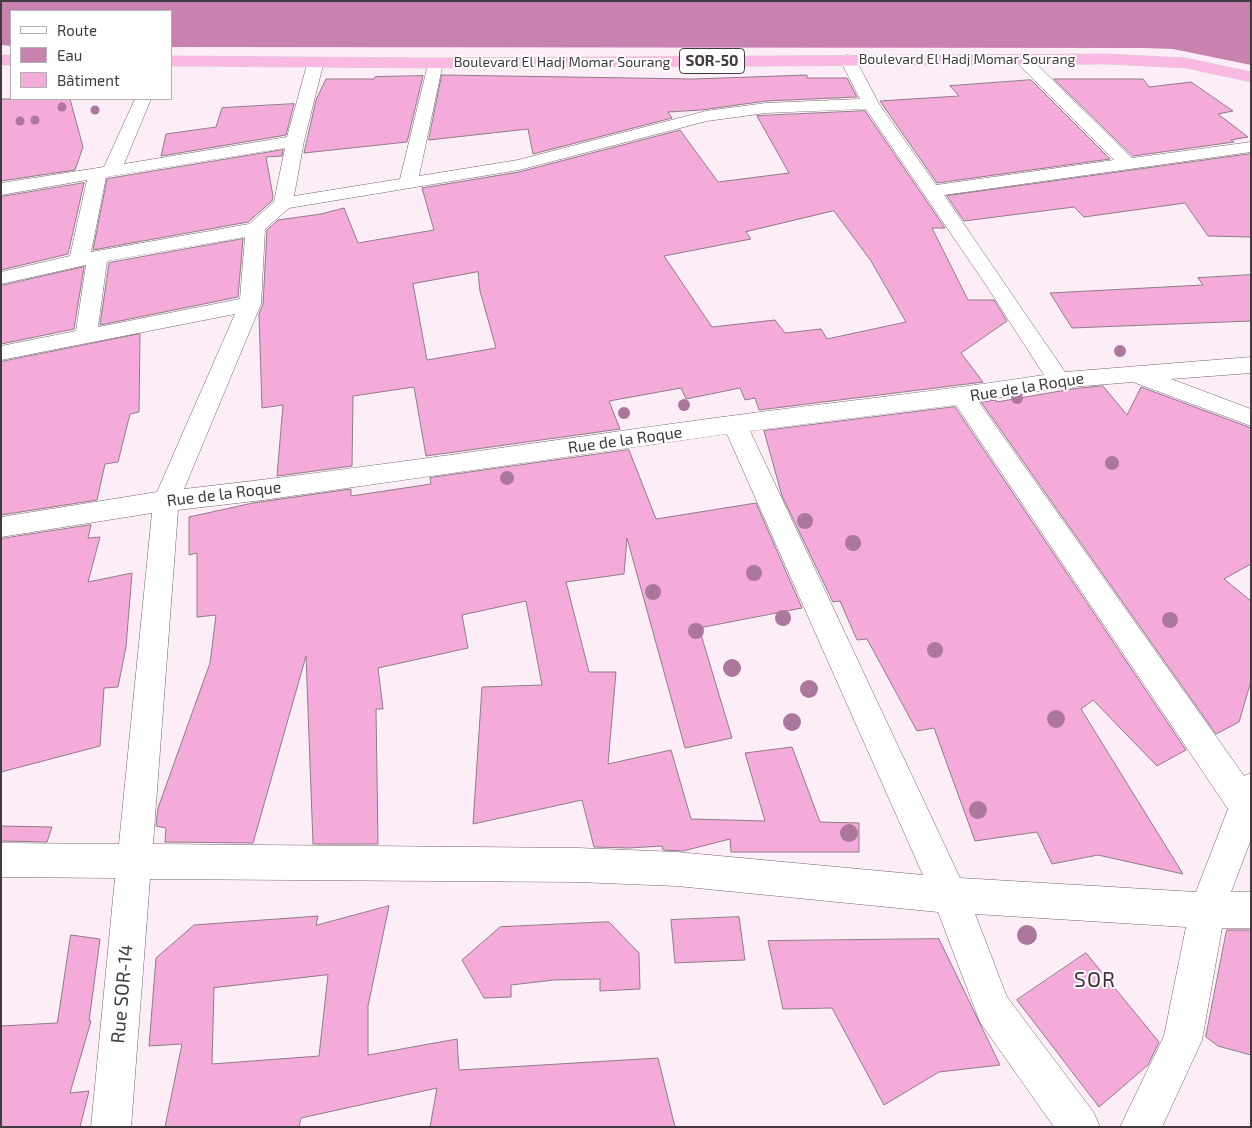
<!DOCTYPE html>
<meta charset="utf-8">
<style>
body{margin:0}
#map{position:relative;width:1252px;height:1128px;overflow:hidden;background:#fdedf7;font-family:"Exo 2",sans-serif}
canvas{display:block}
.frame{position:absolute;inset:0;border:2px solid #413a3e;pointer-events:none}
.legend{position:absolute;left:10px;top:10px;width:162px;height:90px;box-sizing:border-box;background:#fff;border:1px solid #b3b0b2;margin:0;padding:6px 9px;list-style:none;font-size:15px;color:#413a3e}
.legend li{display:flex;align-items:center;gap:10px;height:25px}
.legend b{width:25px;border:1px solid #b3b0b2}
</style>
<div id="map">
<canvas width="1252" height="1128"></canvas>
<div class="frame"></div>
<ul class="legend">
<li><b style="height:6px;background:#fff"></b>Route</li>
<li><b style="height:14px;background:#c882af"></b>Eau</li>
<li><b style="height:14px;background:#f4abda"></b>Bâtiment</li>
</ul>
</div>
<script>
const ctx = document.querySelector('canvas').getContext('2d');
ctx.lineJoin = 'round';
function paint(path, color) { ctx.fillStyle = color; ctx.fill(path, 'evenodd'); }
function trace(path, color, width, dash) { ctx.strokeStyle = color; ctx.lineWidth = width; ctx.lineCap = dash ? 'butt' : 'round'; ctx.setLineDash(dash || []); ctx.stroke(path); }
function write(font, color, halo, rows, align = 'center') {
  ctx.font = font + ' "Exo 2",sans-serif'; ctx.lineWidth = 4; ctx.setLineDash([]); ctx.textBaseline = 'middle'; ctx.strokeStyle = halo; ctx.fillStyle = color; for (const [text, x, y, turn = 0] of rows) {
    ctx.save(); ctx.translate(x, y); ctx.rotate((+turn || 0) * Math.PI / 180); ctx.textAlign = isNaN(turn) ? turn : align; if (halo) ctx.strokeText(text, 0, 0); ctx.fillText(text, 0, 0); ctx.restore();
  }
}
paint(new Path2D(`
 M1,1H1251V65L1173,49L1144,48L171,47V11H11V46L1,45Z`), '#c882af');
const building = new Path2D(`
 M442,75L694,79L807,75V78H847L857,97L766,101L701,110L668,112L672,118L533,154L528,129L429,140Z
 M423,76L407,142L304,153L316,100L326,79H374L375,77Z
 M1054,79H1143L1149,87L1191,82L1233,111L1218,114L1248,137L1231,140L1234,142L1133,156Z
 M1031,80L1110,159L937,183L880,101L959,96L950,86Z
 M1,99H70L83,147L75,170L1,181Z
 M294,104L286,135L161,156L166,134L216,127L222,108Z
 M865,111L945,228H932L968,300H994L1007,321L961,353L983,382L759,410L755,398L745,400L740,388L686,399L681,388L609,401L620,429L426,456L414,387L353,396L352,466L277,476L283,405L262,408L259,314L263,304L267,230L278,220L321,214L344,208L358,243L434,230L422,188L519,172L680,130L718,182L789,173L757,116ZM834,211L871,261L906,322L827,339L821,329L785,333L775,320L712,327L664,256L751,239L746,232ZM478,272L480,291L496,348L427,360L413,284Z
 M283,150L282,156L266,157L273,196L272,201L248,222L93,250L107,179Z
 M1251,154V237L1208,236L1185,203L1084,217L1074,207L964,221L947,196Z
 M84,183L68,254L1,270V197Z
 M243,239L238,297L100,325L109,263Z
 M84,267L74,329L1,344V286Z
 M1251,275V321L1072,328L1050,293L1203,285L1198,278Z
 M140,334L139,412L130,414L118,462L105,464L97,500L1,515V362Z
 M1103,386L1127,415L1141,387L1251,428V564L1224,579L1251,601V681L1239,722L1216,734L981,402L996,400L997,402L1072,389Z
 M955,407L1186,750L1157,766L1093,700L1081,709L1183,874L1098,855L1052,864L1037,832L975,841L934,728L917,731L867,639L857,640L840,601L833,602L782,496L764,431Z
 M629,450L656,519L756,503L802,608L699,628L732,738L685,748L627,538L624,574L566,582L589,672H616L608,764L671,750L691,819L765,821L745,753L792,747L820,822L859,823V852H731L730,839L683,851L663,850L662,846L629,848L594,847L582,800L473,824L482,687L542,685L526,601L462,615L468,648L378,668L383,709H376L378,844H313L306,656L253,843L165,842L166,828L156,826L158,808L210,663L216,615L197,617V553L189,555V517L253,503L351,489V496L431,484L430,478Z
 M91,525L88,538L100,537L88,582L132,573L126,647L118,687L104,688L100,746L1,772V539Z
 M1,826L52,827L47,842L1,841Z
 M389,906L368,1006V1055L457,1039L459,1070L658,1058L675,1127H430L437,1088L301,1118L299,1127H165L182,1044L149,1046L156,958L194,925L318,916L316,925ZM328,975L319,1056L212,1064L214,988Z
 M739,917L745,960L675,963L671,920Z
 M609,922L639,953L640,989L600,991V979L554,980L511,985V997L484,998L462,960L500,927Z
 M1227,930H1251V1055L1218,1046L1206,1037Z
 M71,935L100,939L89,1021H91L70,1093L89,1091L80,1127H1V1026L57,1023Z
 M939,939L1000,1065L939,1072L884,1105L832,1008L783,1009L768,941Z
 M1086,953L1159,1042L1148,1065L1099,1107L1017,1000Z`);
paint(building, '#f4abda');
trace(building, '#8e7c87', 1);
const minor = new Path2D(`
 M848,55L854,57L856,60L879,104L936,185L1114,160L1017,63L1015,60L1017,57H1029L1132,158L1251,142V152L944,195L1065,372L1251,357V373L1171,379L1251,409V426L1133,382L1059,388L978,401L1244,776L1251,773V839L1231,892H1251V928H1222L1202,1040L1162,1127H1120L1164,1036L1186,927L975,914L1007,997L1094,1113L1100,1127H1054L980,1022L938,912L677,886L578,882L150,879L131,1127H91L115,878L1,877V843L119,844L152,513L1,537V517L157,492L235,314L1,360V346L76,331L86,265L1,284V272L70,256L87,180L1,195V183L104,167L135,99H151L124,164L287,137L308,61L310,58H322L324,61L304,141L294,196L400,179L429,60H441L443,63L419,176L518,160L706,111L766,103L860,99L840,60L842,57ZM866,109L986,285L1044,375C935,392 825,403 715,418C538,442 362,469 184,489L261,304L265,229L289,208L519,170L707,121L766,113ZM285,148L274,202L249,224L91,252L106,177ZM245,237L240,299L98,327L107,261ZM956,405L1228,809L1196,892L960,878L750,431ZM727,434L923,875L677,852L578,848L153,844L178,510L263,500Z`);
const highway = new Path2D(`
 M1107,54L1186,58L1251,72V82L1186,68L1107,64L435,68L171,66V56L435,58Z
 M1,55H11V65H1Z`);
trace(minor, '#75646f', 1);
trace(highway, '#d5d4d5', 1);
paint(minor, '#fff');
paint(highway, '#fab9e3');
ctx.fillStyle = '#ac779d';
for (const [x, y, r] of [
 [62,107,4.5],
 [95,110,4.5],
 [35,120,4.5],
 [20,121,4.5],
 [1120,351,6],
 [1017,398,6],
 [684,405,6],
 [624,413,6],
 [1112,463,7],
 [507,478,7],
 [805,521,8],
 [853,543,8],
 [754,573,8],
 [653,592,8],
 [783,618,8],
 [1170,620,8],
 [696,631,8],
 [935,650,8],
 [732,668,9],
 [809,689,9],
 [1056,719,9],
 [792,722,9],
 [978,810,9],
 [849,833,9],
 [1027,935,10]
]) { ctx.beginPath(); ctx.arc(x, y, r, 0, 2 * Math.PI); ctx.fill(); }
write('14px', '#413a3e', '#fff', [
 ["Boulevard El Hadj Momar Sourang",967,59],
 ["Boulevard El Hadj Momar Sourang",562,62]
]);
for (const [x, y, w] of [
 [712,61,65]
]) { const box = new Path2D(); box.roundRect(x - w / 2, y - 12.5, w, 25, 4); ctx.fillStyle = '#fff'; ctx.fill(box); trace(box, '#413a3e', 1); }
write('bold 15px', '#413a3e', null, [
 ["SOR-50",712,61]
]);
write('16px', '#413a3e', '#fff', [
 ["Rue de la Roque",1027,387,-9],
 ["Rue de la Roque",625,440,-8],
 ["Rue de la Roque",224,494,-7]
]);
write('19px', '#413a3e', '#fff', [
 ["Rue SOR-14",122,994,-85]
]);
ctx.letterSpacing = '1px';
write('21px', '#3f313a', '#fff', [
 ["SOR",1095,980]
]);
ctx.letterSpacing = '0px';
</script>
